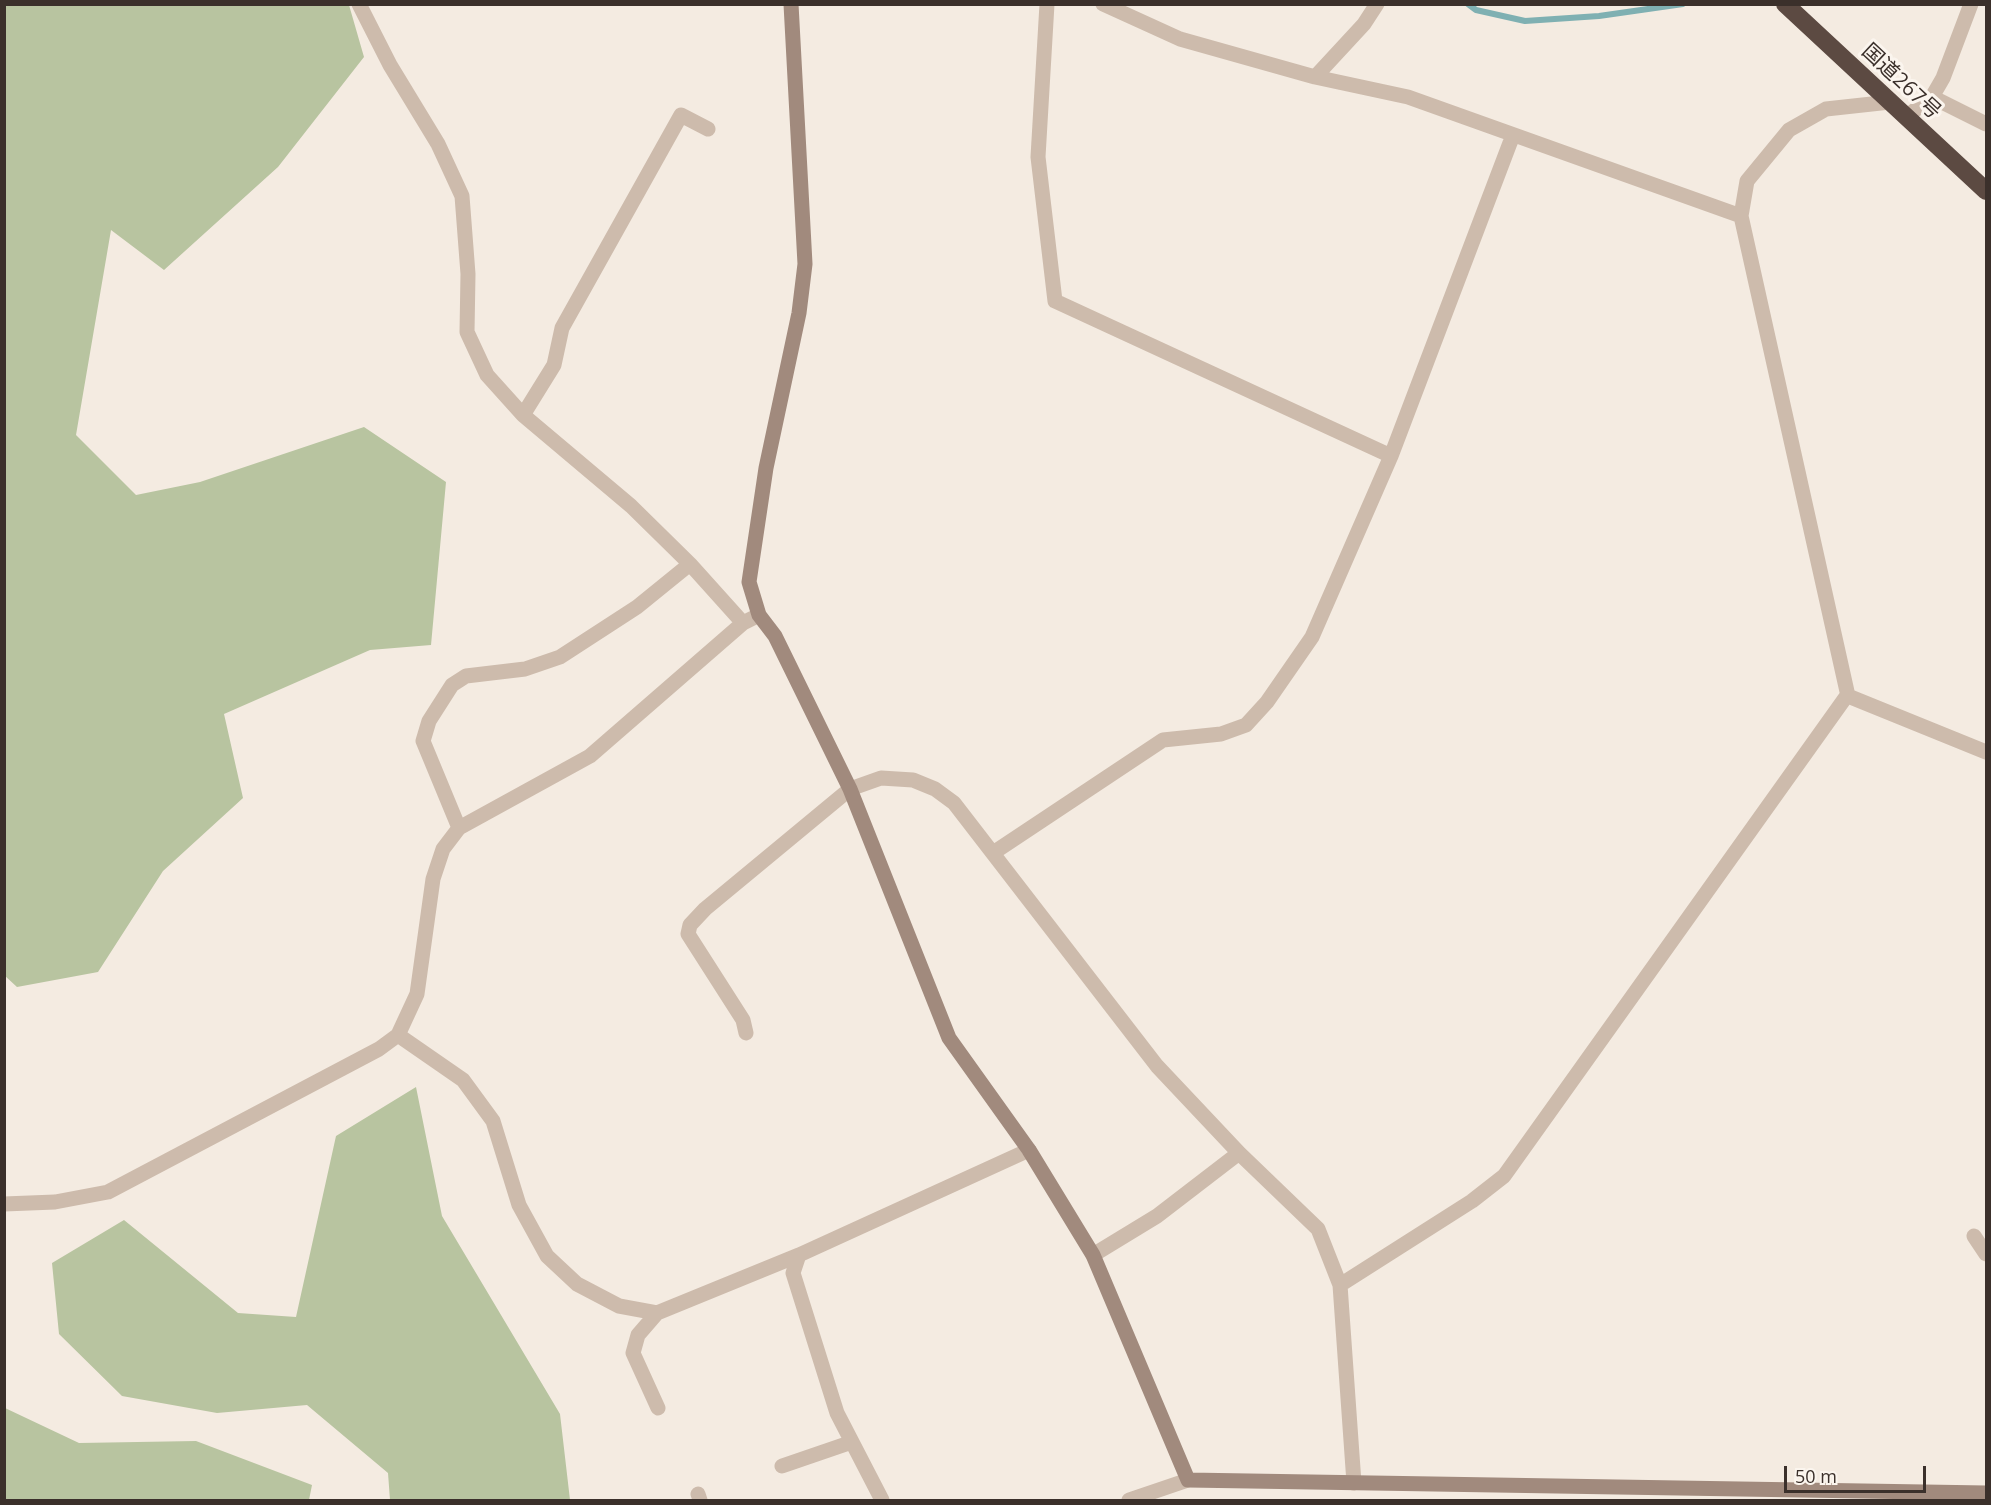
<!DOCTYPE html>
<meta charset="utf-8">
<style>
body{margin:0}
#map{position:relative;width:1991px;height:1505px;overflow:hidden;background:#f4ebe1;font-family:"Open Sans",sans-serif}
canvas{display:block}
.frame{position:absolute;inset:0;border:6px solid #3b302b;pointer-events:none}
.scale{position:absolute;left:1784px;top:1466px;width:142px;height:27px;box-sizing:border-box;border:3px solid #3b302b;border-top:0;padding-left:8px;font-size:18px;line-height:21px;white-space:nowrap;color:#3b302b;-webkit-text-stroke:4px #fbf5ee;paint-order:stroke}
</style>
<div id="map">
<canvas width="1991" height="1505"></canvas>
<div class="frame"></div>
<div class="scale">50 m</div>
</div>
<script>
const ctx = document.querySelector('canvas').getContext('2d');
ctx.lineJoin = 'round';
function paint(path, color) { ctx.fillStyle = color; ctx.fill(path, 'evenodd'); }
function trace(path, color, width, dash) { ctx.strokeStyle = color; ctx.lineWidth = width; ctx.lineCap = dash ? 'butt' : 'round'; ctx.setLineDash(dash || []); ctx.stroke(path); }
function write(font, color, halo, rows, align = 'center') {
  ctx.font = font + ' "Open Sans","Noto Sans JP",sans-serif'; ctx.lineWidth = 6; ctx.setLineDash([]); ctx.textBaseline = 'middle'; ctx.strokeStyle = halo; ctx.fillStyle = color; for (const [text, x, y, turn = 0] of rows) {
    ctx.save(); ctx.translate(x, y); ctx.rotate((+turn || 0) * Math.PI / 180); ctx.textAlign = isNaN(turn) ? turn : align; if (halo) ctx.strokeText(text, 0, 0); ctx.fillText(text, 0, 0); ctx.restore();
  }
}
paint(new Path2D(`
 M4,5H349L364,57L278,167L164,270L111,230L76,435L136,495L200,482L364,427L446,482L431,645L370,650L224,714L243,798L163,871L98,972L17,987L4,975Z
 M416,1087L442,1216L560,1414L570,1500H390L388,1473L307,1405L217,1413L122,1396L59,1334L52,1263L124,1220L238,1313L296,1317L336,1136Z
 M5,1408L79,1443L196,1441L312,1485L309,1500H5Z`), '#b8c4a0');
trace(new Path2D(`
 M1468,4L1476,10L1525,21L1599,16L1683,4`), '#7fb0b2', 6);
trace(new Path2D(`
 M359,4L390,65L438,144L462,196L468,274L467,332L487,375L523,415L631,506L690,564L743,623
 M1047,4L1038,157L1055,301L1391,456L1513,135
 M1103,4L1180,39L1315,77L1408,97L1741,216
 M1315,77L1364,24L1377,4
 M1932,97L1986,124
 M1890,102L1826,109L1789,130L1747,181L1741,216L1848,696L1986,752
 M1906,117L1932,97L1943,78L1971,4
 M523,415L554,365L562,328L681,115L708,129
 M459,828L423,741L429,721L452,685L466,676L525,669L560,657L637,607L690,564
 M993,853L1163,740L1221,734L1246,725L1267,702L1312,637L1391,456
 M746,1033L743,1020L688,934L690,925L705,909L850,789L881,778L913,780L935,789L954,803L1157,1066L1239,1153L1318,1229L1340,1285L1472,1201L1504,1176L1848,694
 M398,1035L463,1080L493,1121L519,1205L547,1256L577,1284L619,1306L657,1313L799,1255
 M4,1204L55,1202L108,1192L379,1049L398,1035L417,994L433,879L443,849L459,828L590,756L743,623L759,615
 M1974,1236L1986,1254
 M1093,1255L1157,1216L1239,1153
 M1340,1285L1354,1483
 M657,1313L638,1335L633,1353L658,1408
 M782,1466L852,1442
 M698,1494L700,1500
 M882,1500L837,1413L793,1273L799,1255L1029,1150
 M1129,1500L1188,1480`), '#cdbbac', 15);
trace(new Path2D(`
 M791,4L805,264L799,313L766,468L749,582L759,615L775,636L850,789L949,1038L1029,1150L1093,1255L1188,1480L1986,1493`), '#a18a7d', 15);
trace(new Path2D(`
 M1785,4L1986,191`), '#5c4a42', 18);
write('21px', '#3b302b', '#fbf5ee', [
 ["国道267号",1901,82,43]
]);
</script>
